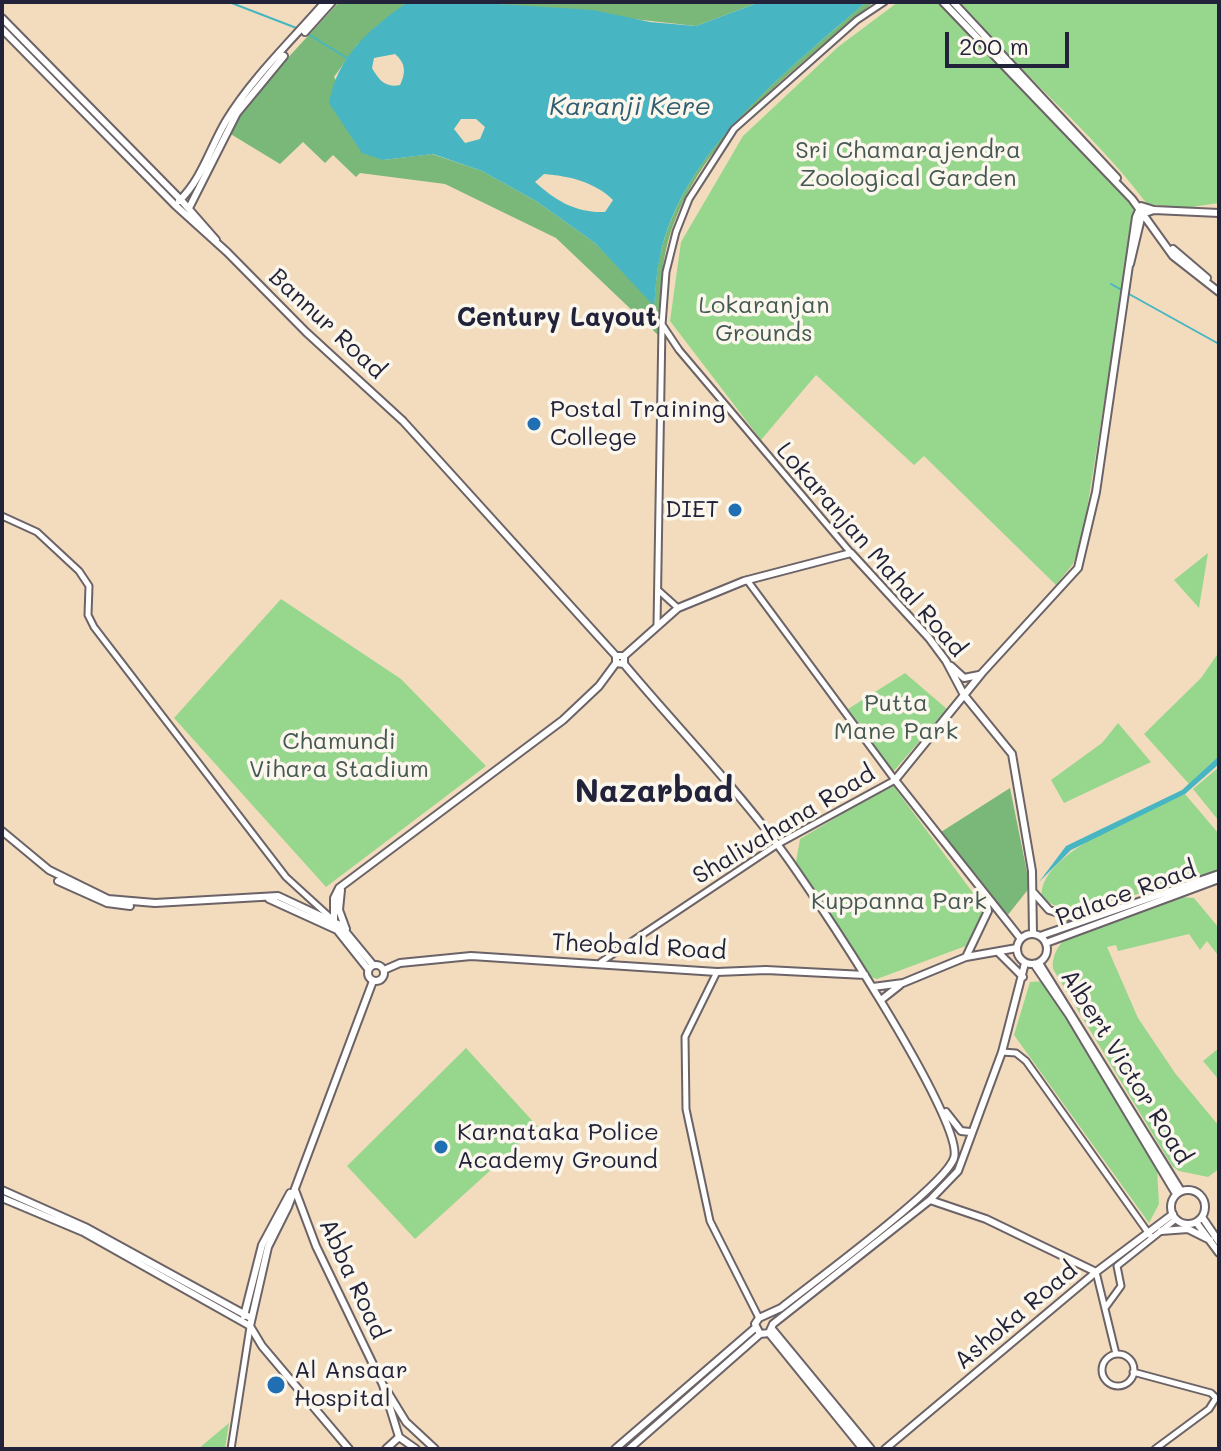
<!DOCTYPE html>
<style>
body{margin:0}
#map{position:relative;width:1221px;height:1451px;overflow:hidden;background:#f3dcbd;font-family:Mali,sans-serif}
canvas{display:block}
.frame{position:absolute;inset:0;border:4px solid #22223b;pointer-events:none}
.scale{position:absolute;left:945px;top:32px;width:124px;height:36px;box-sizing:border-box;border:4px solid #22223b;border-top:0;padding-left:10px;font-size:24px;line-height:28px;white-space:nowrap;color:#22223b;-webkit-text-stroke:6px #fbf7ec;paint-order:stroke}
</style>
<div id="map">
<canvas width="1221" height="1451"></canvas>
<div class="frame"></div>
<div class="scale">200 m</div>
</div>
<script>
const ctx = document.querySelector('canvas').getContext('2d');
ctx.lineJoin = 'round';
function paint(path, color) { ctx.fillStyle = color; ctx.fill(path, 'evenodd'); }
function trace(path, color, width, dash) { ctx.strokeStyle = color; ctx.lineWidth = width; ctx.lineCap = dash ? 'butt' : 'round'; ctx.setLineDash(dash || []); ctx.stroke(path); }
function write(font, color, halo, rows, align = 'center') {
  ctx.font = font + ' Mali,sans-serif'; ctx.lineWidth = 7; ctx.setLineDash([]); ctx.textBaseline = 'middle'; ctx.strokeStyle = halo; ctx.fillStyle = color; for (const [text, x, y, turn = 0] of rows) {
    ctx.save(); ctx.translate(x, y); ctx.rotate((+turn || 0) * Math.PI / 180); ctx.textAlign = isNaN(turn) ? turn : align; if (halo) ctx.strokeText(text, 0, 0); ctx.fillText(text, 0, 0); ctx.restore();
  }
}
paint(new Path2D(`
 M898,2H938L1136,206L1082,540L1073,564L1056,585L924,456L914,465L816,375L761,440L670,321L681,242L743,136L838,47Z
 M960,2H1219V203L1185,208L1147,204C1092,130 1018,73 960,2Z
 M1208,553L1199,608L1174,580Z
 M281,599L401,679L486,766L326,887L174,718Z
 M1219,652V756L1189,784L1144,734L1201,678Z
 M905,673L947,709L893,772L848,709Z
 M1118,723L1151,762L1064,803L1051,780L1102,743Z
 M1219,767V821L1193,789Z
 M892,784L985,909L971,944L877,979L871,977L796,862L800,839Z
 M1185,794L1219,834V873L1068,912L1042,899C1034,853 1151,810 1185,794Z
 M1182,897L1194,898L1219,928L1217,954L1207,941L1200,950L1189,934L1118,951L1116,945L1107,947L1138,1018L1175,1073L1219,1126V1169L1208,1177L1179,1171L1172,1166L1053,969C1049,919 1145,908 1182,897Z
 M1044,981L1157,1169L1159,1204L1149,1223L1014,1035L1030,982Z
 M466,1048L538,1127L415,1239L347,1166Z
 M1219,1048V1080L1203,1061Z
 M229,1423L225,1449H198Z`), '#97d78d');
paint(new Path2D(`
 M339,2H760L696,26L498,4L406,3L357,45L334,77L383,160L432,154L482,171L536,201L595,243L654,304C656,288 656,271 660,256C685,146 787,72 866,2H874C794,72 692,140 666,250C660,278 660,306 658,335L556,238L445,184L360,173L356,177L333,155L325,163L303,142L280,164L229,133L252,97Z
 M1010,788L1030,887L1007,916L941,832Z`), '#79b878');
paint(new Path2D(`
 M760,2H866C789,70 682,150 660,257C656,273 656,290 654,306L595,243L536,201L482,171L433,154L383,160L362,153L329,103C338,55 368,31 406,3L498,4L593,10L650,22L696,26ZM395,54C406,63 406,73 400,85C385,88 379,80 372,68L374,58ZM461,119H476L485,127L480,139L465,143L454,129ZM544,174C569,176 595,182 613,200L605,212C576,213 556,201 535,182Z
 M1219,756V764L1185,794L1071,850L1039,882L1066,846L1182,790Z`), '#48b6c2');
trace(new Path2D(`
 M229,2L299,29
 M308,34L347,58
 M1111,284L1219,344`), '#48b6c2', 2);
const minor = new Path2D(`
 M663,326L679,350L851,553
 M2,516L37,532L79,571L89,586L88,615L94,627L286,877L332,919
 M658,590L678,608
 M657,625L662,325L666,272L676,232L689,199L734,129L857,20L884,2
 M601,962L778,844L895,780L747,580
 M717,972L685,1037L686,1109L710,1221L759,1318
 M1002,1052L1016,1053L1026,1061L1152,1238
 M1096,1272L1116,1354
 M1105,1308L1121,1286L1117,1266L1176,1219
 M1102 1370a16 16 0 1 1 32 0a16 16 0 1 1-32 0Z
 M1133,1372L1211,1393L1216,1398L1209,1409L1155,1449
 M231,1449L250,1327`);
const major = new Path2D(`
 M943,2L1132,199L1173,256L1219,292
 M953,2L1117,178
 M2,18L181,200L216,240
 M2,29L175,205L227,252L306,332L403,421L616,656
 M305,32L332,2
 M179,201C202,179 210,148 226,121C252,78 292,40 325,2
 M189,208L237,113L284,56
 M1154,210L1219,213
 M1173,249L1207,278
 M624,656L678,608L744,581L851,553L929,638L946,661L964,695L1012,754L1032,871L1033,934
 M624,664L616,663V656H624V664C674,724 730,781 777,844C808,884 966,1122 954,1158C945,1186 811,1284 781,1308L759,1318L755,1324L760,1334
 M951,666L964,678L979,675
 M2,831L49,870L108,899L155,903L278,896L340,925L373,965
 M58,881L107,903L130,906
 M341,890L339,910L346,929
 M1034,893L1049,910L1078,919
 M269,899L337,930L368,969
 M334,925V898L339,888L563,720L599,686L616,663
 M1017 949a15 15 0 1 1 30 0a15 15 0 1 1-30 0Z
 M1040,936L1219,874
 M1021,939L895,780L982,673L1078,568L1096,492L1136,217L1141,206L1154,210L1142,214L1130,264
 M1046,943L1219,879
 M998,952L1023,977
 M966,957L988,911L986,899
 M1039,963L1181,1191
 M1034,964L1069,1015L1176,1194
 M368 973a8 8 0 1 1 16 0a8 8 0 1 1-16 0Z
 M384,970L400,963L471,956L717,972L766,970L865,975
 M873,987L903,983L966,957L1017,948
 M881,1000L900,985
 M946,1112L961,1131L970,1132
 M2,1190L85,1227L251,1318
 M295,1190L316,1246L383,1385L399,1437L416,1449
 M1171 1207a17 17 0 1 1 34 0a17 17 0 1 1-34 0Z
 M2,1198L83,1232L250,1326L262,1346L349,1449
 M930,1200L986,1219L1096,1272
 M1202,1217L1219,1242
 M1196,1222L1219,1253
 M1161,1231L1188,1229L1210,1240
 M244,1316L262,1245L290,1193
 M250,1326L268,1247L288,1207L373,981
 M772,1329L871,1449
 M769,1333L863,1449
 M387,1391L406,1422L435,1449
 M386,1449L399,1437
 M615,1449L755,1328
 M629,1449L760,1334L769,1333L773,1324L930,1200L958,1171L1002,1052L1025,963
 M885,1449L1096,1272L1173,1214`);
trace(minor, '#6b6368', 9);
trace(major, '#6b6368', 10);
trace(minor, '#fff', 5);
trace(major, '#fff', 6);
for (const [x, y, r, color] of [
 [534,424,8,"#1f6fb2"],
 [735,510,8,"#1f6fb2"],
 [441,1147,8,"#1f6fb2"],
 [276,1385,10,"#1f6fb2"]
]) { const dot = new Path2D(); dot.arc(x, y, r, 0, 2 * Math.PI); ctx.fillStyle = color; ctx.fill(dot); trace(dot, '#fbf7ec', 3); }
write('24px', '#455854', '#fbf7ec', [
 ["Sri Chamarajendra",908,151],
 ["Zoological Garden",908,179],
 ["Lokaranjan",764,306],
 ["Grounds",764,334],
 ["Putta",896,704],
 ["Mane Park",896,732],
 ["Chamundi",339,742],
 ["Vihara Stadium",339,770],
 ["Kuppanna Park",899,902]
]);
write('24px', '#22223b', '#fbf7ec', [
 ["Bannur Road",327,324,43],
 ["Lokaranjan Mahal Road",871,550,49],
 ["Shalivahana Road",784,825,-31],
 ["Palace Road",1126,894,-20],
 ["Theobald Road",639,947,3],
 ["Albert Victor Road",1126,1067,58],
 ["Abba Road",353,1279,65],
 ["Ashoka Road",1016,1316,-40]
]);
write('24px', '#22223b', '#fbf7ec', [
 ["Postal Training",550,410],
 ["College",550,438],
 ["DIET",719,510,"right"],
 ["Karnataka Police",457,1133],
 ["Academy Ground",457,1161],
 ["Al Ansaar",294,1371],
 ["Hospital",294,1399]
], 'left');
write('italic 26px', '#315d71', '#fbf7ec', [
 ["Karanji Kere",630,107]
]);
write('bold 26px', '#22223b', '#fbf7ec', [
 ["Century Layout",557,318]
]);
write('bold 32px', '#22223b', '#fbf7ec', [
 ["Nazarbad",654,792]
]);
</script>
